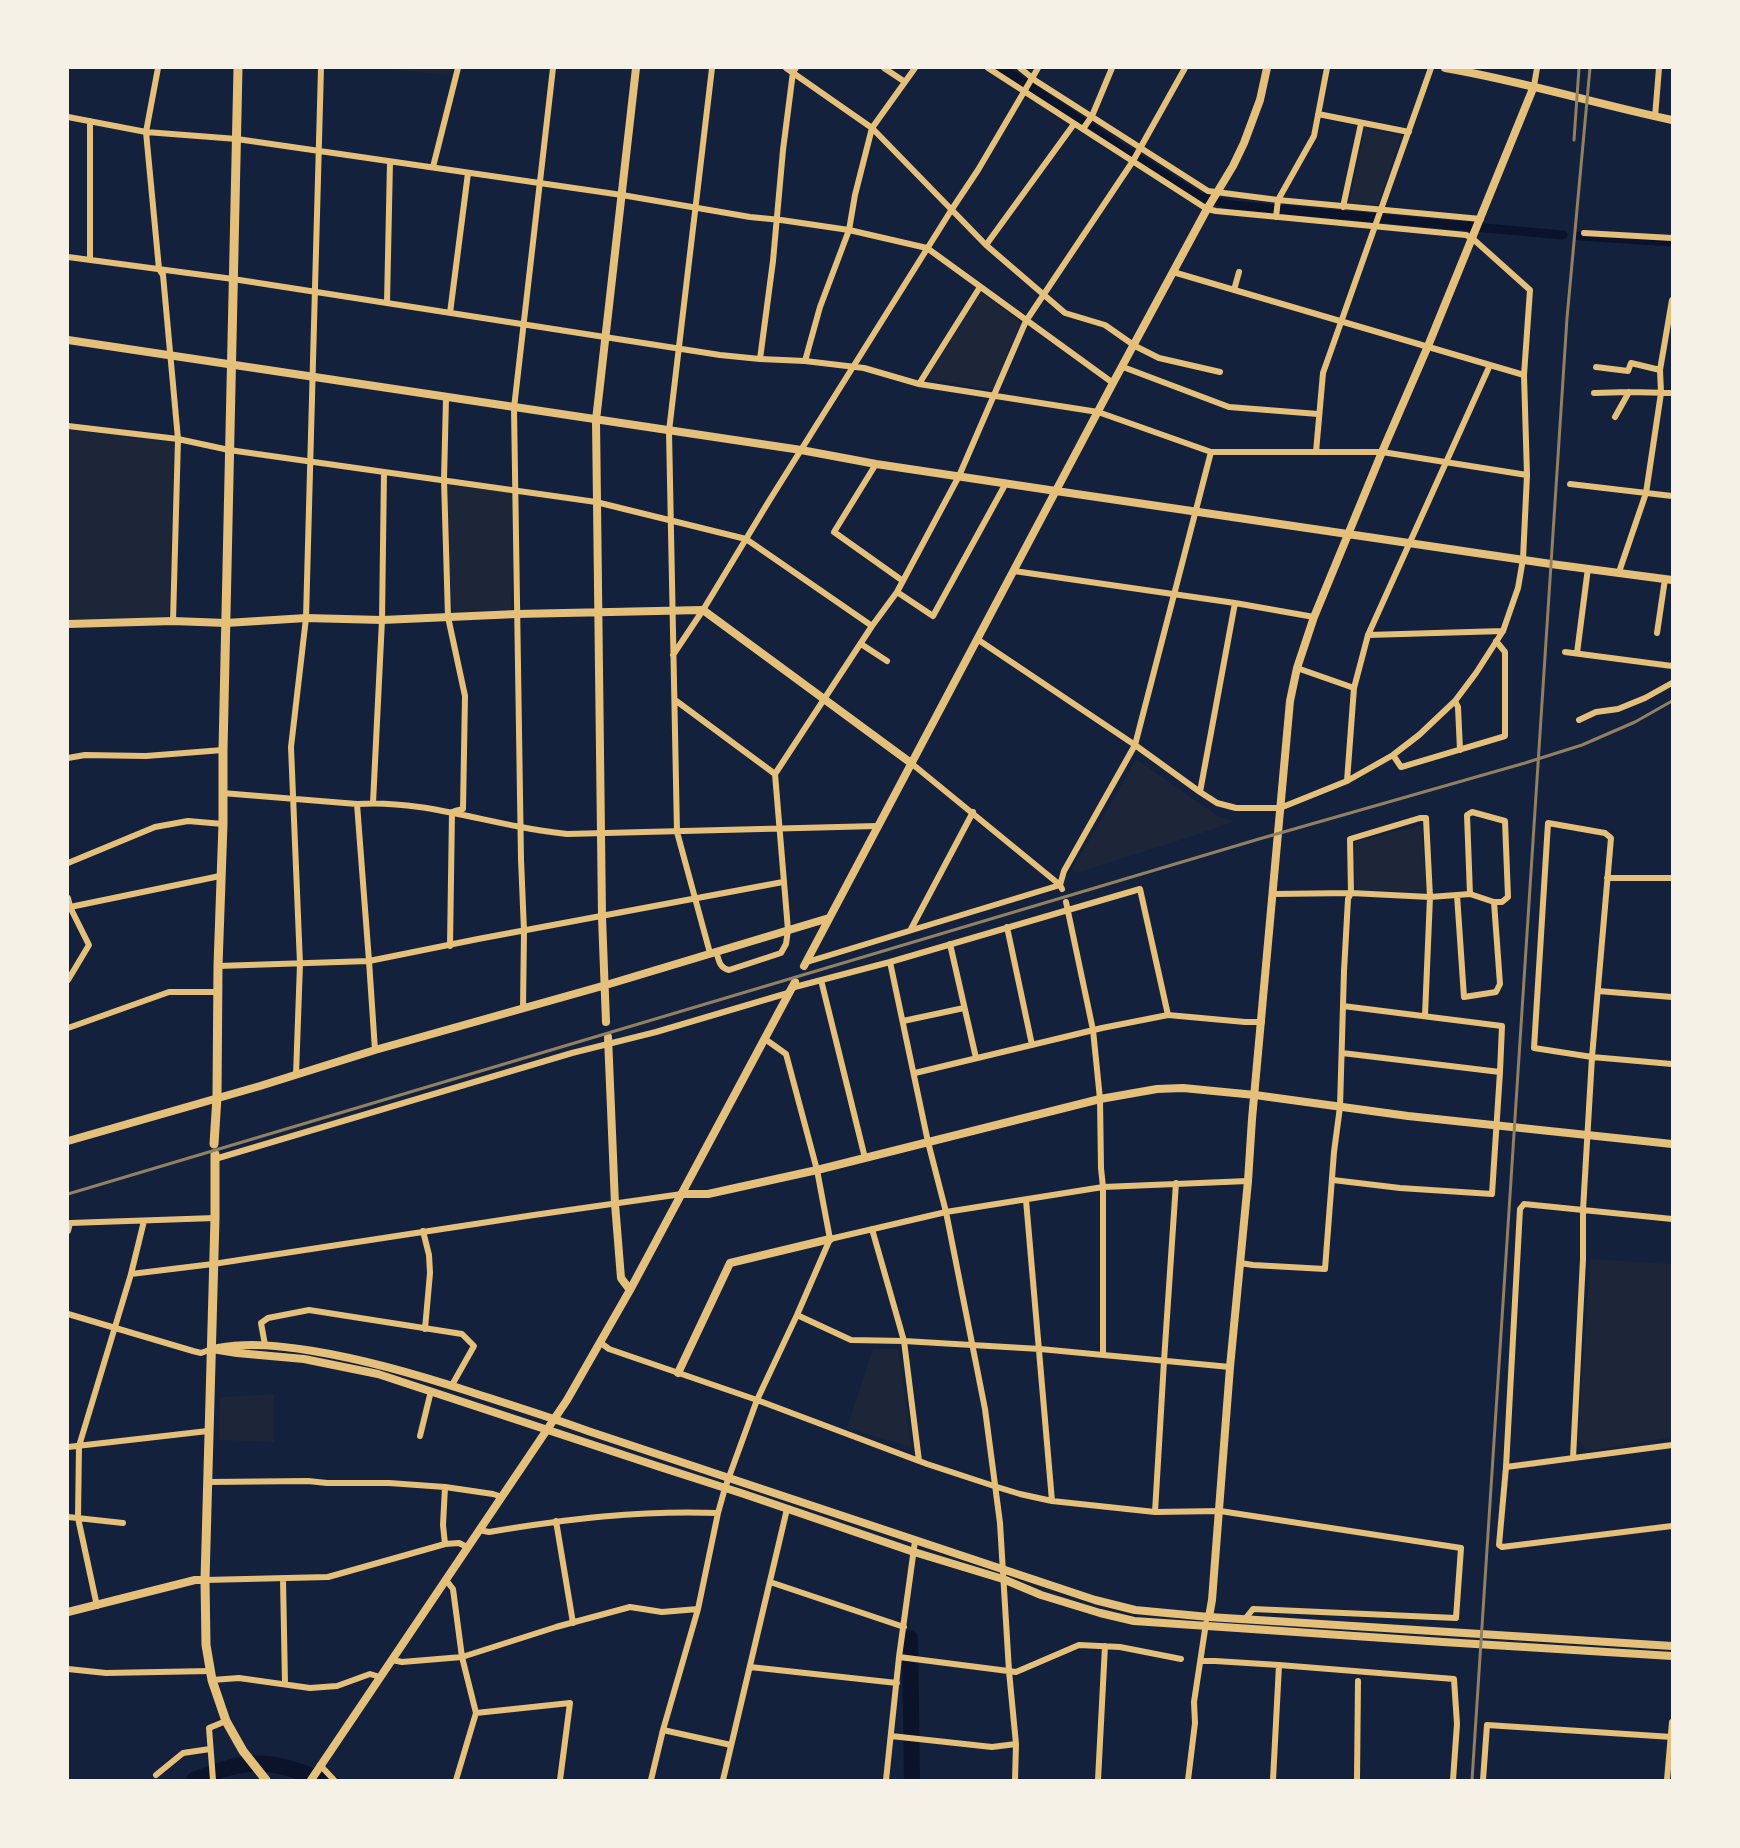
<!DOCTYPE html>
<style>
body{margin:0}
#map{position:relative;width:1740px;height:1848px;overflow:hidden;background:#14213d;font-family:"Noto Sans",sans-serif}
canvas{display:block}
.frame{position:absolute;inset:0;border:69px solid #f6f1e7;pointer-events:none}
</style>
<div id="map">
<canvas width="1740" height="1848"></canvas>
<div class="frame"></div>
</div>
<script>
const ctx = document.querySelector('canvas').getContext('2d');
ctx.lineJoin = 'round';
function paint(path, color) { ctx.fillStyle = color; ctx.fill(path, 'evenodd'); }
function trace(path, color, width, dash) { ctx.strokeStyle = color; ctx.lineWidth = width; ctx.lineCap = dash ? 'butt' : 'round'; ctx.setLineDash(dash || []); ctx.stroke(path); }
paint(new Path2D(`
 M383,68H450L448,75Z
 M1365,128L1401,136L1378,205L1349,203Z
 M983,294L1017,319L1020,324L994,387L989,389L932,380L929,375L979,295Z
 M68,430L171,442L174,446L169,617L167,619L68,621Z
 M444,480L516,491L511,610L452,611Z
 M1136,759L1219,817L1235,821L1196,835L1076,873L1072,869L1115,797Z
 M1421,825L1426,887L1424,892L1357,890L1355,887V842Z
 M1590,1259L1672,1264V1437L1588,1451L1578,1440Z
 M873,1349H899L911,1447L847,1428Z
 M274,1394V1442L219,1440L220,1397Z`), '#1d2539');
trace(new Path2D(`
 M1002,68L1123,149L1200,197L1231,205L1563,235
 M1578,236L1672,242`), '#0b132b', 9);
trace(new Path2D(`
 M910,1638L912,1780
 M194,1780C246,1758 270,1758 322,1780`), '#0b132b', 16);
trace(new Path2D(`
 M158,68L146,132L159,269L163,275L178,439L173,621
 M786,68L872,128L986,245L1065,313L1105,325L1135,346L1159,358L1220,372
 M884,68L905,82
 M1020,68L1036,81L1208,191L1278,200L1481,219
 M1534,86L1537,68
 M1318,114L1409,132
 M68,117L146,132L237,139L622,195L750,217L781,220L849,230L927,248L1113,383
 M1655,117L1659,68
 M1083,129L1092,116L1112,68
 M433,167L458,68
 M1343,207L1361,124
 M1276,217L1278,200L1314,136L1327,68
 M1584,233L1672,238
 M986,245L1074,124
 M68,257L233,279L720,355L760,359L805,361L864,368L919,384L1098,412L1211,452H1382L1527,475
 M90,260V121
 M1173,272L1524,375
 M1234,290L1239,272
 M387,303L390,162
 M450,313L468,173
 M760,359L773,261L783,150L793,72L796,68
 M805,361L820,307L849,230L855,195L872,128L915,68
 M1123,367L1229,407L1318,414
 M1596,367L1628,371L1631,363L1660,370
 M919,384L980,287
 M1594,393L1629,392L1672,393
 M446,398L444,480L448,617L465,696L463,809L455,811
 M1615,417L1629,392
 M68,426L178,439L229,450L596,502L746,539L872,626
 M1316,452L1323,373L1431,68
 M876,464L834,532L903,581
 M1570,484L1672,496
 M1014,571L1235,603L1314,617
 M1619,572L1646,493L1661,393L1660,370L1672,300
 M897,592L933,616L1006,483
 M1657,633L1665,579
 M1368,635L1503,631
 M977,639L1135,745L1200,792L1217,803L1236,808H1280L1347,781L1393,755L1419,735L1455,701L1476,673L1503,631L1518,588L1523,559L1527,475L1524,375L1530,290L1472,238L1466,235L1216,211L1207,209L988,68
 M861,644L887,661
 M1565,652L1672,666
 M1577,653L1588,568
 M673,655L703,610L769,501L952,209L978,170L1038,68
 M1297,668L1354,688
 M675,700L775,774
 M1455,701L1458,707L1460,750
 M1579,720L1596,712L1618,709L1645,698L1672,683
 M1393,755L1401,767L1505,736V652L1496,641
 M68,758L85,755L146,756L223,750
 M911,763L1060,885L1062,889
 M1347,781L1354,688L1368,635L1490,365
 M1200,792L1235,603
 M222,793L357,804C412,800 467,817 521,827C536,830 551,832 567,834L877,826
 M373,803L382,620L384,472
 M357,804L369,961L478,939L783,882
 M68,863L155,827L188,821L223,824
 M1607,878H1672
 M1060,885L1064,871L1135,745L1211,452
 M1273,894L1351,893L1430,897L1470,894L1494,902H1502L1508,897L1505,821L1472,812L1467,815L1470,894
 M1457,895L1464,997L1496,992L1500,984L1494,902
 M68,898L70,907L89,945L68,980
 M1066,902L1093,1030L1100,1099L1101,1168L1103,1187V1355
 M70,907L220,876
 M1007,927L1032,1045
 M911,929L973,812
 M950,944L976,1058
 M450,946L452,812
 M716,951C719,960 719,968 729,970L781,953L786,944L788,930L775,774L872,626L897,592L959,476L1026,321L1133,161L1185,68
 M710,953L677,832L669,431L712,68
 M807,962L1060,885
 M890,962L928,1142L946,1212L985,1409L1000,1523L1009,1671L1016,1744L1015,1780
 M218,966L369,961L375,1050
 M821,980L865,1158
 M791,988L890,962L1140,889L1168,1015
 M1598,991L1672,997
 M523,1008L524,931L521,859L514,408L553,68
 M903,1021L964,1008
 M68,1028L169,992H218
 M1342,1053L1500,1072
 M915,1073L1102,1028L1168,1015L1245,1022H1262
 M296,1075L300,964L291,747L306,618L321,68
 M215,1159L572,1053L656,1032L788,993
 M1333,1180L1400,1188L1492,1194L1500,1072L1502,1026L1343,1006
 M1026,1200L1052,1501
 M872,1229L904,1341L919,1461
 M68,1231L70,1223L215,1218
 M423,1231L429,1255L430,1273L425,1329
 M830,1239L946,1212L1103,1187L1248,1181
 M1240,1263L1253,1265L1325,1269L1334,1152L1340,1107L1344,971L1348,899L1351,893L1350,839L1420,818H1426L1430,897L1425,1015
 M131,1274L213,1264L534,1215L682,1194
 M68,1314L193,1351L201,1353L212,1349
 M797,1315L851,1340L904,1341L1040,1349L1230,1367
 M601,1343L609,1349L757,1400L927,1464L997,1487L1020,1494L1052,1501L1155,1512L1220,1511L1461,1548L1456,1618L1253,1609L1245,1619
 M265,1345L261,1323L268,1318L309,1310L462,1334L474,1346L452,1385
 M420,1436L431,1391
 M1672,1445L1506,1467L1499,1545L1502,1547L1672,1526
 M68,1447L208,1431
 M1573,1458L1583,1259V1210L1592,1057L1611,838L1605,833L1548,823L1534,1048L1592,1057L1672,1064
 M1506,1467L1520,1209L1524,1204L1672,1219
 M208,1482L308,1481L327,1483H389L445,1487L493,1494L502,1497
 M445,1487L443,1525L445,1544
 M1155,1512L1164,1361L1176,1183
 M68,1517L123,1523
 M556,1521L573,1623
 M479,1530L489,1532C566,1519 640,1510 718,1513
 M283,1579L285,1684
 M205,1580L328,1577L445,1544L459,1543L467,1547
 M446,1580L453,1589L462,1657L476,1713L456,1780
 M770,1582L904,1627
 M97,1606L78,1518L79,1446L131,1274L144,1221
 M899,1657L1016,1672L1079,1645L1120,1647L1181,1659
 M392,1660L402,1662L462,1657L556,1627L630,1607L662,1612L698,1609
 M1201,1661H1215L1279,1665L1454,1679L1457,1724L1453,1780
 M750,1667L897,1683
 M68,1669L106,1673L210,1671
 M212,1680L239,1678L310,1688L337,1686L370,1674L380,1677
 M476,1713L570,1703L560,1780
 M663,1730L731,1745
 M891,1736L992,1747L1016,1744
 M320,1765L334,1780
 M156,1775L183,1753L210,1749
 M213,1780L209,1728L226,1721
 M651,1780L663,1730L698,1609L718,1513L725,1488L757,1400L797,1315L830,1239L817,1170L786,1054L765,1039
 M723,1780L787,1509
 M886,1780L899,1657L915,1541
 M1098,1780L1105,1646
 M1188,1780L1195,1723L1194,1702L1206,1623
 M1273,1780L1279,1665
 M1357,1780L1358,1681
 M1483,1780L1487,1725L1672,1737
 M1667,1780L1672,1722`), '#e5c07b', 6);
trace(new Path2D(`
 M1445,68C1522,81 1596,104 1672,120
 M68,340L801,450L876,464L1056,491L1551,564L1672,580
 M68,624L173,621L226,623L306,618L382,620L517,614L703,610L911,763
 M804,966L1113,383L1207,209L1233,166L1244,143L1260,100L1267,68
 M606,1022L602,917L596,420L636,68
 M608,1037L615,1204L621,1278L630,1290
 M68,1141L260,1086L375,1050L606,985L829,918
 M682,1194H708L817,1170L1100,1099L1157,1089L1183,1088L1255,1095L1408,1116L1672,1144
 M678,1373L730,1263L830,1239
 M1209,1617L1212,1600L1230,1367L1248,1181L1252,1119L1290,701L1297,668L1314,617L1382,452L1428,346L1534,86
 M311,1780L567,1400L630,1290L795,982`), '#e5c07b', 8);
trace(new Path2D(`
 M218,1348C250,1342 282,1346 313,1351C368,1360 419,1375 471,1392C511,1405 550,1417 588,1431L1095,1600L1135,1610L1209,1617L1672,1646
 M212,1349L237,1353L304,1359L378,1374L660,1467L744,1494L914,1552L1003,1579L1041,1595L1100,1613L1134,1621L1443,1642L1672,1656
 M68,1612L195,1580H205`), '#e5c07b', 8);
trace(new Path2D(`
 M214,1144L217,1097L218,966L223,824V750L238,68
 M215,1154V1218L205,1580L206,1645L212,1680L226,1721L243,1751L266,1780`), '#e5c07b', 9);
trace(new Path2D(`
 M1574,140L1579,68
 M68,1194L1259,839L1525,763L1582,745L1635,722L1672,701
 M1472,1780L1567,318L1590,68`), '#918062', 3);
</script>
